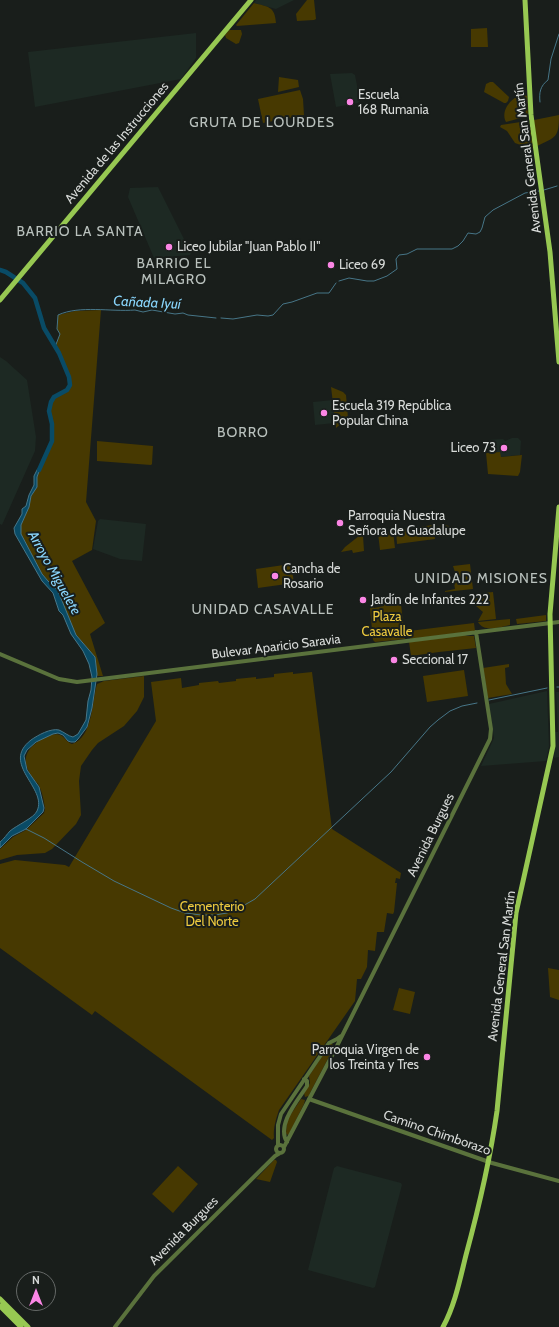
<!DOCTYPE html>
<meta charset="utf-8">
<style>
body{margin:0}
#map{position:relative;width:559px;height:1327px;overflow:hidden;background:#191e1b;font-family:Cabin,sans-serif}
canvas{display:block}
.north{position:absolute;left:16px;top:1271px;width:40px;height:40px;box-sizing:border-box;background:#191e1b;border:1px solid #656967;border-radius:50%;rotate:0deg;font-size:11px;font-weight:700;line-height:16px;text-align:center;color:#d7dad8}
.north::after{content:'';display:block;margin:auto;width:14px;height:18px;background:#fb86e5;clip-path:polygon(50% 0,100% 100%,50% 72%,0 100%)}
</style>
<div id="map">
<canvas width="559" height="1327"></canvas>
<div class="north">N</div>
</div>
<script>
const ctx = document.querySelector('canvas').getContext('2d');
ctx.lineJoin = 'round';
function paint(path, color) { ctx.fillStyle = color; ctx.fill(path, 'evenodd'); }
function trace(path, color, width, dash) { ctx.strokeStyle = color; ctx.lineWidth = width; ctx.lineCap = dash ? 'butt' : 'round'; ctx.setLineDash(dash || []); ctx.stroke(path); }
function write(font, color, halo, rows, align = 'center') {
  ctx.font = font + ' Cabin,sans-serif'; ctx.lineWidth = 4; ctx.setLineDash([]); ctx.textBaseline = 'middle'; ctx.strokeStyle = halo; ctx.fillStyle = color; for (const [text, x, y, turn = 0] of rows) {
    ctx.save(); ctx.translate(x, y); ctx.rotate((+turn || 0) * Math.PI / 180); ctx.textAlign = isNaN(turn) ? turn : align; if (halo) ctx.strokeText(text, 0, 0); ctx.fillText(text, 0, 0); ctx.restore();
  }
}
paint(new Path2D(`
 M256,0H294L276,9L254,3Z
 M196,33V58L181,79L35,107L28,52Z
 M352,73L355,75L360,101L358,103L336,107L330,74Z
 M158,187L191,253L190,255L154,258L128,197L130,188Z
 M0,357L6,361L27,380L36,437L35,451L2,525L0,524Z
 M333,400L335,423L315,425L313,402Z
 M512,438H518L521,441L520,455L500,457V452L488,453V440L503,439L505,441Z
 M100,519L146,524L142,561L120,559L93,549L98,521Z
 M547,691L549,746L546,761L481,766L494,738L489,704Z
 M556,692H559V757L554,758L555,732H558Z
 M337,1166L401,1183L402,1185L375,1287L373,1288L308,1270L334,1168Z`), '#1d2923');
paint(new Path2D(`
 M307,0H314L316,19L314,20L297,21L296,14Z
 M254,3C268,7 275,6 276,23L237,26L236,25Z
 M487,28L488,47H471V29Z
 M229,30H241L242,34L239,43L236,44L226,38L225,35Z
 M279,77L298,80L299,87L278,92Z
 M490,82H493L509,97L508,101L506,103H504L484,92L486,84Z
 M300,90L303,99L304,115L263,123L258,99Z
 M523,94L527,96L528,116L506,122C500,110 512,97 523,94Z
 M559,115C559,138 556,137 537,146L534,122V120Z
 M527,121C533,127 532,140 533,148L532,149L515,143L507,131L500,127L501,125Z
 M101,310L86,502L96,521L92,550L72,561L105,623L90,634L103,676H97L95,657L76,635L58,591L48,581L42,574L21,534V525L29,507L31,496L37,487V477L52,441V424L49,411L51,402L54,397L67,390L70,385L62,359L55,347L60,334L57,329L58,315L75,311Z
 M331,387L343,392L346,395L348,418L336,428Z
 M97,441L153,446L152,464L151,465L97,461Z
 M500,452L501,457L522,455L520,472L518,476L488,474L486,453Z
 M433,525L435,539L397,544L396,530Z
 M444,525L454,527L451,536L438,537L436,527Z
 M393,531L395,548L380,550L378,533Z
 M359,536H363L364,551L353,553L352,550L341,552L345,547Z
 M291,564L294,583L258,588L256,569Z
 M470,564L473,589L445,592V591L455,589L454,583L458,582L457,574L455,572L453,566Z
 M493,592L496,619L478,621L483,612L476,606L474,594Z
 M398,603L401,604L405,639L375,642L373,640L370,608L373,606L374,608L384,606V604L398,605Z
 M546,615V621L517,624L516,619Z
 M510,619V625C500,627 484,633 478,622Z
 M474,623L475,631L410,639L409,631Z
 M465,635L467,636H474L476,648L439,652L411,656L409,642Z
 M509,664V667L505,668L506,684L512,694L488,698L483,668Z
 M464,670L468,696L427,702L423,676Z
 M293,672V674L312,672L332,829L401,873L400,879L396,878L395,883H397L394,912L393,914L387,913L384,932H377L375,951L368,950L367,967L361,979H357L355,1001L279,1110C276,1119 273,1128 274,1138L272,1140L95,1011L92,1015L0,948V864L15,860L65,865L69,867L156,721L151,682L181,678L182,688L199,685V683L218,681L219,683L236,681V679L256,677V679L274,677V674Z
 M144,676V697L137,711L124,726L98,743L92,750L81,766L79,781L81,815L76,824L52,849L45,853L17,855L0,860V849L13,837L26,830L44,813L45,809C44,802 43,795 40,788C39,784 35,781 33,778C23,764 23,753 36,743C42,738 55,731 62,736C66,739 67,742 72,744C93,738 92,700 97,684L104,681Z
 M548,968L559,970V1000L550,997Z
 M399,988L415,992L410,1014L393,1010Z
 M330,1044H332L334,1047L310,1093L309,1096L305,1097L304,1093L310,1083L309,1076Z
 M301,1099L305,1100L304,1104L289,1134L287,1135L286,1133L287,1120Z
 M274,1160H276L277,1162L270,1182L256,1179Z
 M178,1166L198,1184L173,1213L152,1194Z`), '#473901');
const water = new Path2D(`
 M41,466L37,477V487L31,496L29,507L21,525V534L42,574L48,581L58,591L76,635L95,657L97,674L92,708L87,727L78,739L75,742H71L68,741L63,735L58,733L53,734L36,742L27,750L24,756L27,770L39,787L44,808L43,812L26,829L12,836L0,848V842C4,839 7,834 10,831C17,825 34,818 37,811C48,788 0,764 31,740C38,735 51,728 59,730C64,732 68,736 73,737L78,734L86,720L88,701L91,690L92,677L89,664L83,651L71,634L63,615L59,611L53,593L42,581L15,534L14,528L22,514V509L26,506L29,495L34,485V476L37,470Z`);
paint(water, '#094b66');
trace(water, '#477688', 1);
trace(new Path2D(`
 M540,102C539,93 540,86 548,80L551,59L559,34
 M544,190L557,186
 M339,281L349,278L367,281H374L387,276L397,269L396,259L399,255L407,254L417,249H452L458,246L463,241L468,233L476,234L480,232L482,228L485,217L493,210L525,193L539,191
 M221,318L233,319L257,315L268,316L273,315L283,304L292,302L317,293H329L336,283
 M55,347L60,334L57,329L58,315C80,305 111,312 135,310L143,312L152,310L175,314L183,313L188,315L216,318
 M557,687H559
 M489,700L547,688
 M26,829L44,838L82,862L114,881L171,908L185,913L201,915H215L227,913L241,907L255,899L301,856L391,772L430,727L438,720L450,711L462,706L477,703`), '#477688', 1);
trace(new Path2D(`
 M0,270L6,272L23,283L35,298L44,328L59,353L69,377L70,385L67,390L54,397L51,402L49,411L52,424V441L39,470`), '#094b66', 4.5);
trace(new Path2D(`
 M0,654L59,679L77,682L559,622
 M309,1099L492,1163L559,1181
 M287,1142C276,1125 298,1100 307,1086V1081L304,1079
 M276 1149a4 4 0 1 1 8 0a4 4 0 1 1-8 0Z
 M278,1145V1125L281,1114L329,1043L337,1039L341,1036
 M284,1147L337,1046L490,739L491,729L476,632
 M115,1327L154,1276L275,1156L280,1153`), '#5a723c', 4);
trace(new Path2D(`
 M525,0L531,115L550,252L559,362
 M0,300L251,0
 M0,1299L28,1327
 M0,1306L21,1327
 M443,1327C455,1305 460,1279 466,1255C479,1207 490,1160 497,1111L516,913L553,746L550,614L559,507`), '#97c852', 5);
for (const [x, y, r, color] of [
 [350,102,4,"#fb86e5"],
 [169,247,4,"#fb86e5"],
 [331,265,4,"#fb86e5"],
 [324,413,4,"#fb86e5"],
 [504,448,4,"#fb86e5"],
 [340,523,4,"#fb86e5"],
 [275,576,4,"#fb86e5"],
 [363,600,4,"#fb86e5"],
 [394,660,4,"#fb86e5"],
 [427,1057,4,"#fb86e5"]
]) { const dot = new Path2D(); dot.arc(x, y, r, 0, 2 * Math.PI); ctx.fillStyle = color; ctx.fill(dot); trace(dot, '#191e1b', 1.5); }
write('13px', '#d7dad8', '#191e1b', [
 ["Escuela",358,95],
 ["168 Rumania",358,110],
 ["Liceo Jubilar \"Juan Pablo II\"",177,247],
 ["Liceo 69",339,265],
 ["Escuela 319 República",332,406],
 ["Popular China",332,421],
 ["Liceo 73",496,448,"right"],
 ["Parroquia Nuestra",348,516],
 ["Señora de Guadalupe",348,531],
 ["Cancha de",283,569],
 ["Rosario",283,584],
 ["Jardín de Infantes 222",371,600],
 ["Seccional 17",402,660],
 ["Parroquia Virgen de",419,1050,"right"],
 ["los Treinta y Tres",419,1065,"right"]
], 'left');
write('13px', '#d7dad8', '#191e1b', [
 ["Avenida de las Instrucciones",117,143,-50],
 ["Avenida General San Martín",528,158,-97],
 ["Bulevar Aparicio Saravia",276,647,-7],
 ["Avenida Burgues",431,835,-64],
 ["Avenida General San Martín",502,966,-83],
 ["Camino Chimborazo",437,1133,19],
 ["Avenida Burgues",184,1231,-45]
]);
write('13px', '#eeca3e', '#191e1b', [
 ["Plaza",387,617],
 ["Casavalle",387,632],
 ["Cementerio",212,907],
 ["Del Norte",212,922]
]);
ctx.letterSpacing = '1px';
write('14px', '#b9c1bd', '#191e1b', [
 ["GRUTA DE LOURDES",262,123],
 ["BARRIO LA SANTA",80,232],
 ["BARRIO EL",174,264],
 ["MILAGRO",174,280],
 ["BORRO",243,433],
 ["UNIDAD MISIONES",481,579],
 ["UNIDAD CASAVALLE",263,610]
]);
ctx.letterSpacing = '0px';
write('italic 14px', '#89d5fc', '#191e1b', [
 ["Cañada Iyuí",147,303,3],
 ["Arroyo Miguelete",54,573,61]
]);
</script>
